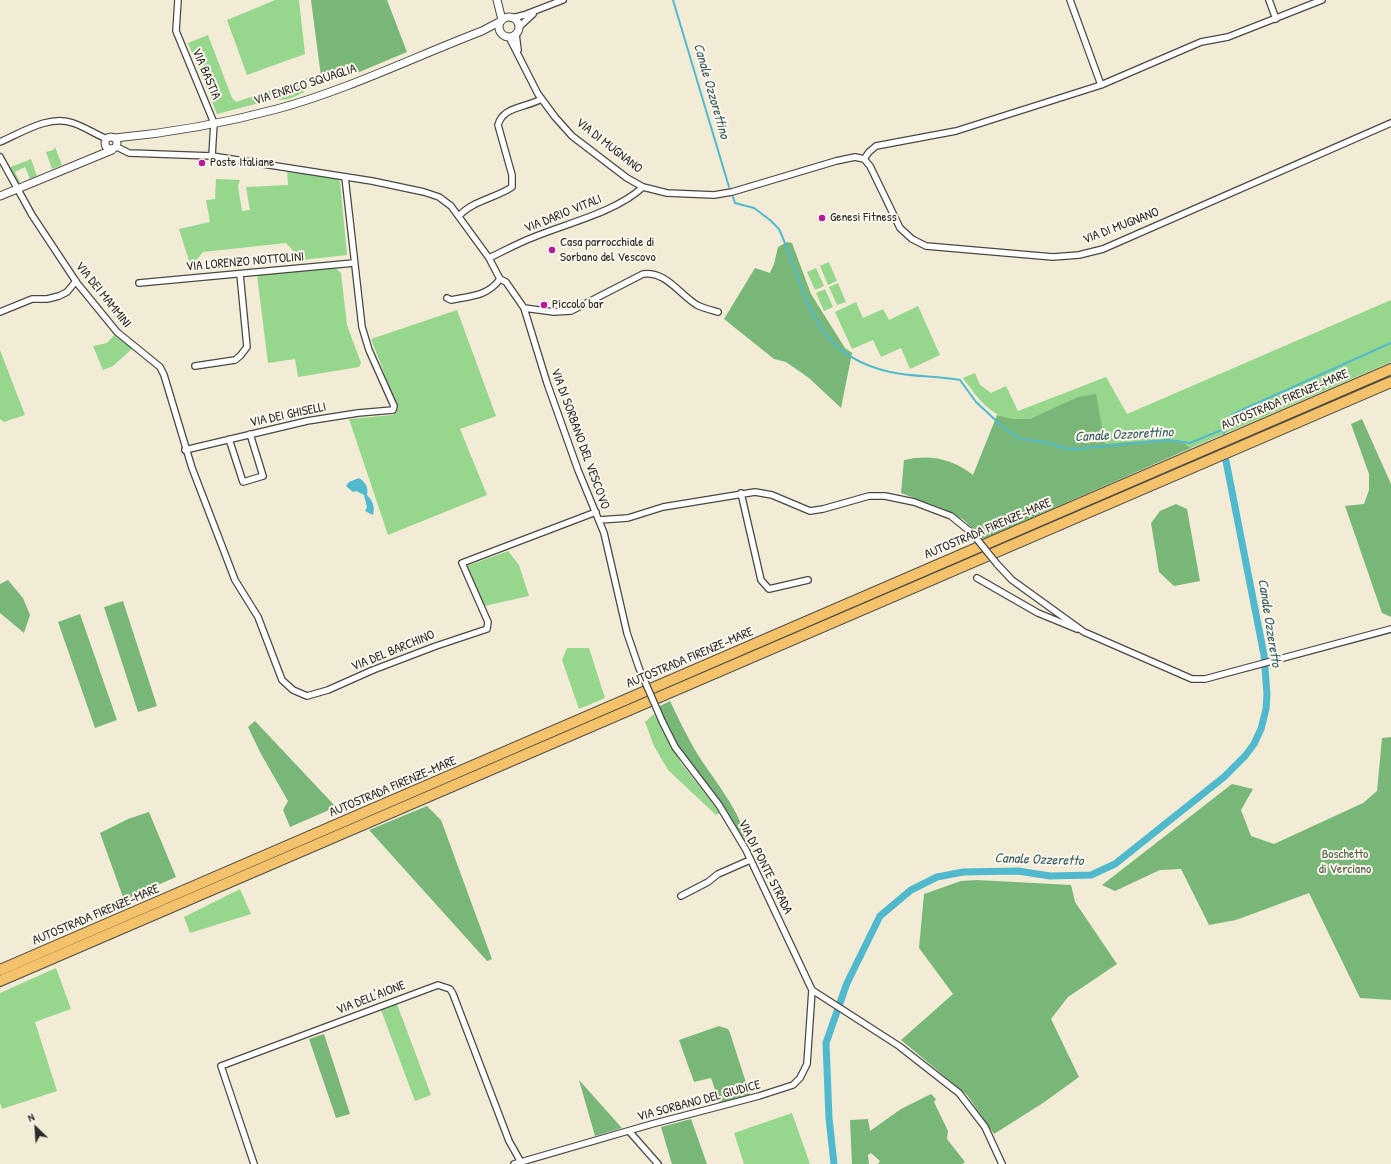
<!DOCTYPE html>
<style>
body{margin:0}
#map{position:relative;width:1391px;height:1164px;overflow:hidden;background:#f2ecd6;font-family:"Patrick Hand",sans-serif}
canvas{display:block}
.north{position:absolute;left:16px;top:1108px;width:40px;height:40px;-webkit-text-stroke:3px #fbf7ec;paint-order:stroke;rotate:335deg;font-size:11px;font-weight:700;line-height:16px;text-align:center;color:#2b2b2b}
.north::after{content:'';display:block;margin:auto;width:14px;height:18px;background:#2b2b2b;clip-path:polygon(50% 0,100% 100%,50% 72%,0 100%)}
</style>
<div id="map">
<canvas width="1391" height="1164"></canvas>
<div class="north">N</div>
</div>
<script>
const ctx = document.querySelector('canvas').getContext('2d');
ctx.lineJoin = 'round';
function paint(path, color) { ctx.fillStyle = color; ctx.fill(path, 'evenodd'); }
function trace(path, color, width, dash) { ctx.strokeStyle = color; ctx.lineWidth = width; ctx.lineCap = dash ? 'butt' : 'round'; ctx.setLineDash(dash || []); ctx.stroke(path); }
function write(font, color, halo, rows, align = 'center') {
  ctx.font = font + ' "Patrick Hand",sans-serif'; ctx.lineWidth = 4; ctx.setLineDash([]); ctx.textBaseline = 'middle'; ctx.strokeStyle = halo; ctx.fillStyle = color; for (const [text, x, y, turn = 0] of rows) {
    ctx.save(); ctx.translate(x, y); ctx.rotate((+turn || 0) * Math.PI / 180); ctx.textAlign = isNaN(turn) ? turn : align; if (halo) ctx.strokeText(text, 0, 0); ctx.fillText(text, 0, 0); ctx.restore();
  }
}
paint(new Path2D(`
 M275,0H299L305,54L247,75L227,20Z
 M208,35L232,98L236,102L307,78L309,88C301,95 286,102 275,99L217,114L188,43Z
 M55,147L62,165L52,169L46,152L53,150Z
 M31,159L37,176L30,179L25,167L15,172L20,182L17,184L8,168Z
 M287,172L336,178L340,181L347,255L302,260L286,243L203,252L191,267L179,229L210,222L206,200L215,199L216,179L240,180L238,186L242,211L250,210L246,187L288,185Z
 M829,262L837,281L828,285L820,266Z
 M334,267L341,273L347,325L361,363L359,367L298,377L295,359L268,363L257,275Z
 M816,268L824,286L815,290L807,272Z
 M838,283L846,302L837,305L829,287Z
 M825,289L833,307L824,311L816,293Z
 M1391,300V362L1191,448L1179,440L1167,439L1105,445L1078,397C1063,404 1046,415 1030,419C998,427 979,400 963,378L975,373L980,385L991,393L1006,386L1018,411L1106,377L1127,414Z
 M856,302L863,318L883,309L889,320L918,306L940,355L910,369L901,348L881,357L873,340L852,349L835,312Z
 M457,310L496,416L460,429L487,495L388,535L349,419L393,415L398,409L371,339Z
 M116,333L133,348L113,366L103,370L93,346L107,343Z
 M0,350L25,415L4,422L0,419Z
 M508,551L519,565L529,596L484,606L467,566Z
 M567,648H589L605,698L579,709L562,660Z
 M654,714L681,763L720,813L716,815L668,770L654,746L645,722Z
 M240,889L251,914L190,933L184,917Z
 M56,968L71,1009L35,1022L57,1091L2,1109L0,1103V993Z
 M397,1004L431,1095L415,1101L381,1010Z
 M792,1113L810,1164H744L734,1133Z`), '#97d68d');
paint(new Path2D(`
 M311,0H387L407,52L357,73L342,70L329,76L322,84Z
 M787,242L792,243L811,294L845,348L852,353L841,408L809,378L786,362L774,359L724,319L755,268L770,273L774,264L778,247Z
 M1096,394L1105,444L1167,439L1179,440L1191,448L983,539L964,520L944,509L901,493L904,460C930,454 952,459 973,475L997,415L1011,419H1030L1078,397Z
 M1362,419L1391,484V617L1382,613L1345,506L1364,504L1369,490V474L1351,424Z
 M1176,504L1187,509L1200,581L1174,586L1159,572L1151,523L1160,511Z
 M8,580L23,598L30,615L24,633L0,613V584Z
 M123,601L157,706L138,712L104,607Z
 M80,614L117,720L95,728L58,622Z
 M670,701C678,718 686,734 695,750C707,771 746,817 745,841L708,788L695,774L667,730L658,707Z
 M255,721L336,807L290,827L283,810L288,801L261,754L248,727Z
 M1391,737V1000L1360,998L1309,893L1236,920L1209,925L1181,869L1160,870L1115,891L1102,885L1232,784L1253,789L1241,810L1251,836L1274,844L1363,803L1377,791L1382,738Z
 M427,806L441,820L492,959L487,961L369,830Z
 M149,812L176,877L124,900L100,833L128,819Z
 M977,880L1071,885L1075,902L1117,964L1068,997L1051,1019L1079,1077L1043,1103L994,1134L967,1095L901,1040L953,994L919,948L924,894L961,881Z
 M719,1026L728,1029L730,1033L750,1095L720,1104L711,1078L694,1082L679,1040Z
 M324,1034L350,1114L336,1118L309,1039Z
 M579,1080L622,1128L595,1136Z
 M931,1094L936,1099L934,1102L948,1131L947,1139L965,1162L962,1164H878L880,1161L871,1153L868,1155L869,1164H852L850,1120L868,1119L870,1131L901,1109Z
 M691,1119L707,1164H672L661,1127Z`), '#79b778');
paint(new Path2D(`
 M359,478C365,482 369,487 367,495C373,501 375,507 373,515L365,511L367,507L364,495L356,491L353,492L346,486L349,482Z`), '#51b9ce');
trace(new Path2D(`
 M673,0L729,187
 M733,197L735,203L754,208L770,220L779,229C807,291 810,355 890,372C913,377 937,376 960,380L976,402L1004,428L1020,439L1044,442L1064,448L1076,449L1168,440L1190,443L1224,429
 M1224,434C1225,425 1226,419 1233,414L1391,343`), '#51b9ce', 2);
trace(new Path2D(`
 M834,1164L829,1118L826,1043L847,983L880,916L911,890L937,877L963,872L1018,871L1050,876L1091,875L1115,864L1224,777L1245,756L1254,744L1261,729L1266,709L1267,694L1264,655L1226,461`), '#51b9ce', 7);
const minor = new Path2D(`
 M178,0L176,31L214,123L212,156
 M1070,0L1101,85
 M1269,0L1276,19
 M512,18L524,15L563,0
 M519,27L533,14
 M516,34L518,50
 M509,37L538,94L555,117L572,136L627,178L643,187L667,193L714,195L732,192L836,161L855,157L864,159L870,166L900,228L912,239L926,246L1053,257L1079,255L1103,249L1391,123
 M0,142C21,133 50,114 73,123C85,127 95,134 107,139
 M117,147L129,153L212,156L372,181L424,192L439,197L451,206L489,258L500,279L506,282L524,308L547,383L578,470L604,533L627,633L639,668
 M0,157L32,215L77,283L117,332L160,367L164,375L192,468L235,580L258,617L282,680L293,690L307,696L328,690L373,670L436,646L487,629L488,622L462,563L596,512
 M864,159L869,152L876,146L956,131L1101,85L1201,42L1228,37L1322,0
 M459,216C472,201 496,198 512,187V175L498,125C503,106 526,108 541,99
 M489,258C504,251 518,243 534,237C568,223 616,212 643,187
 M139,283L354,263
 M447,298L451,300C471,296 488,296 500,279
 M524,308L554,312L571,311L643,274C666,271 679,294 697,305C703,308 711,310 718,312
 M0,312L32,299H47L59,296L67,292L76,281
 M195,366L235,360L240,356L247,347L240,274
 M229,439L243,482L263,476L250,434
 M185,450L307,421L358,413L393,410L394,406L369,350L362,327L345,177
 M741,493L761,580L769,589L808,580
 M599,520L628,518L663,507L755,492L772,495L810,511L823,509L869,496H885L914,502L951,516L972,533
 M997,564L1012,580L1084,632L1192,679H1205L1391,629
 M977,578L1038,613L1077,629
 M662,721L675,747L719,805L746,850L812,990L899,1046L959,1093L985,1127L1002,1164
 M681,896L708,882L718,874L750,860
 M629,1131L658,1164
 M254,1164L221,1066L438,985L450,989L453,994L509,1141L522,1164
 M514,1164L652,1124L759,1096L793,1085L800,1078L807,1064L812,990`);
const tertiary = new Path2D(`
 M497,0L502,20
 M499 27a10 10 0 1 1 20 0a10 10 0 1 1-20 0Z
 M105 143a6 6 0 1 1 12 0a6 6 0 1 1-12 0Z
 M115,138C169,133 225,123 277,109C347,90 414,57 482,31L501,21
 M0,196L112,150`);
const motorway = new Path2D(`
 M0,970L1391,369
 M0,981L1391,382`);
trace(minor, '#494845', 8);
trace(tertiary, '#494845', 9);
trace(motorway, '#494845', 12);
trace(minor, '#fff', 5.5);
trace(tertiary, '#fff', 7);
trace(motorway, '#f3c26a', 10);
const minorBridge = new Path2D(`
 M972,533L997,564
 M639,668L662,721`);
trace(minorBridge, '#494845', 8, []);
trace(minorBridge, '#fff', 5.5);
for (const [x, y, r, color] of [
 [202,163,4,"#b5179e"],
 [822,218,4,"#b5179e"],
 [552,250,4,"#b5179e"],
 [544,305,4,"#b5179e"]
]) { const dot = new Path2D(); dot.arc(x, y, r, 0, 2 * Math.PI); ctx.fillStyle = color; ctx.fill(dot); trace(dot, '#fbf7ec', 1.5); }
write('13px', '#2b2b2b', '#fbf7ec', [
 ["VIA BASTIA",206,74,67],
 ["VIA ENRICO SQUAGLIA",305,85,-18],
 ["VIA DI MUGNANO",609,146,38],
 ["VIA DARIO VITALI",563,214,-22],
 ["VIA DI MUGNANO",1121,226,-21],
 ["VIA LORENZO NOTTOLINI",245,262,-5],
 ["VIA DEI MAMMINI",103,295,51],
 ["AUTOSTRADA FIRENZE-MARE",1285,400,-23],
 ["VIA DEI GHISELLI",288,415,-12],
 ["VIA DI SORBANO DEL VESCOVO",580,439,70],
 ["AUTOSTRADA FIRENZE-MARE",988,529,-23],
 ["VIA DEL BARCHINO",393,651,-22],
 ["AUTOSTRADA FIRENZE-MARE",690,658,-23],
 ["AUTOSTRADA FIRENZE-MARE",393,787,-23],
 ["VIA DI PONTE STRADA",765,867,63],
 ["AUTOSTRADA FIRENZE-MARE",96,915,-23],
 ["VIA DELL'AIONE",371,998,-21],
 ["VIA SORBANO DEL GIUDICE",699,1101,-15]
]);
write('13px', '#2b2b2b', '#fbf7ec', [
 ["Poste Italiane",210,163],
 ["Genesi Fitness",830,218],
 ["Casa parrocchiale di",560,243],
 ["Sorbano del Vescovo",560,258],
 ["Piccolo bar",552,305]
], 'left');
write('13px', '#4b5e48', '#fbf7ec', [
 ["Boschetto",1345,855],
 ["di Verciano",1345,870]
]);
write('italic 14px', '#385d64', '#fbf7ec', [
 ["Canale Ozzorettino",711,91,74],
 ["Canale Ozzorettino",1124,435,-3],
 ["Canale Ozzeretto",1269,623,81],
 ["Canale Ozzeretto",1039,860,2]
]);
</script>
